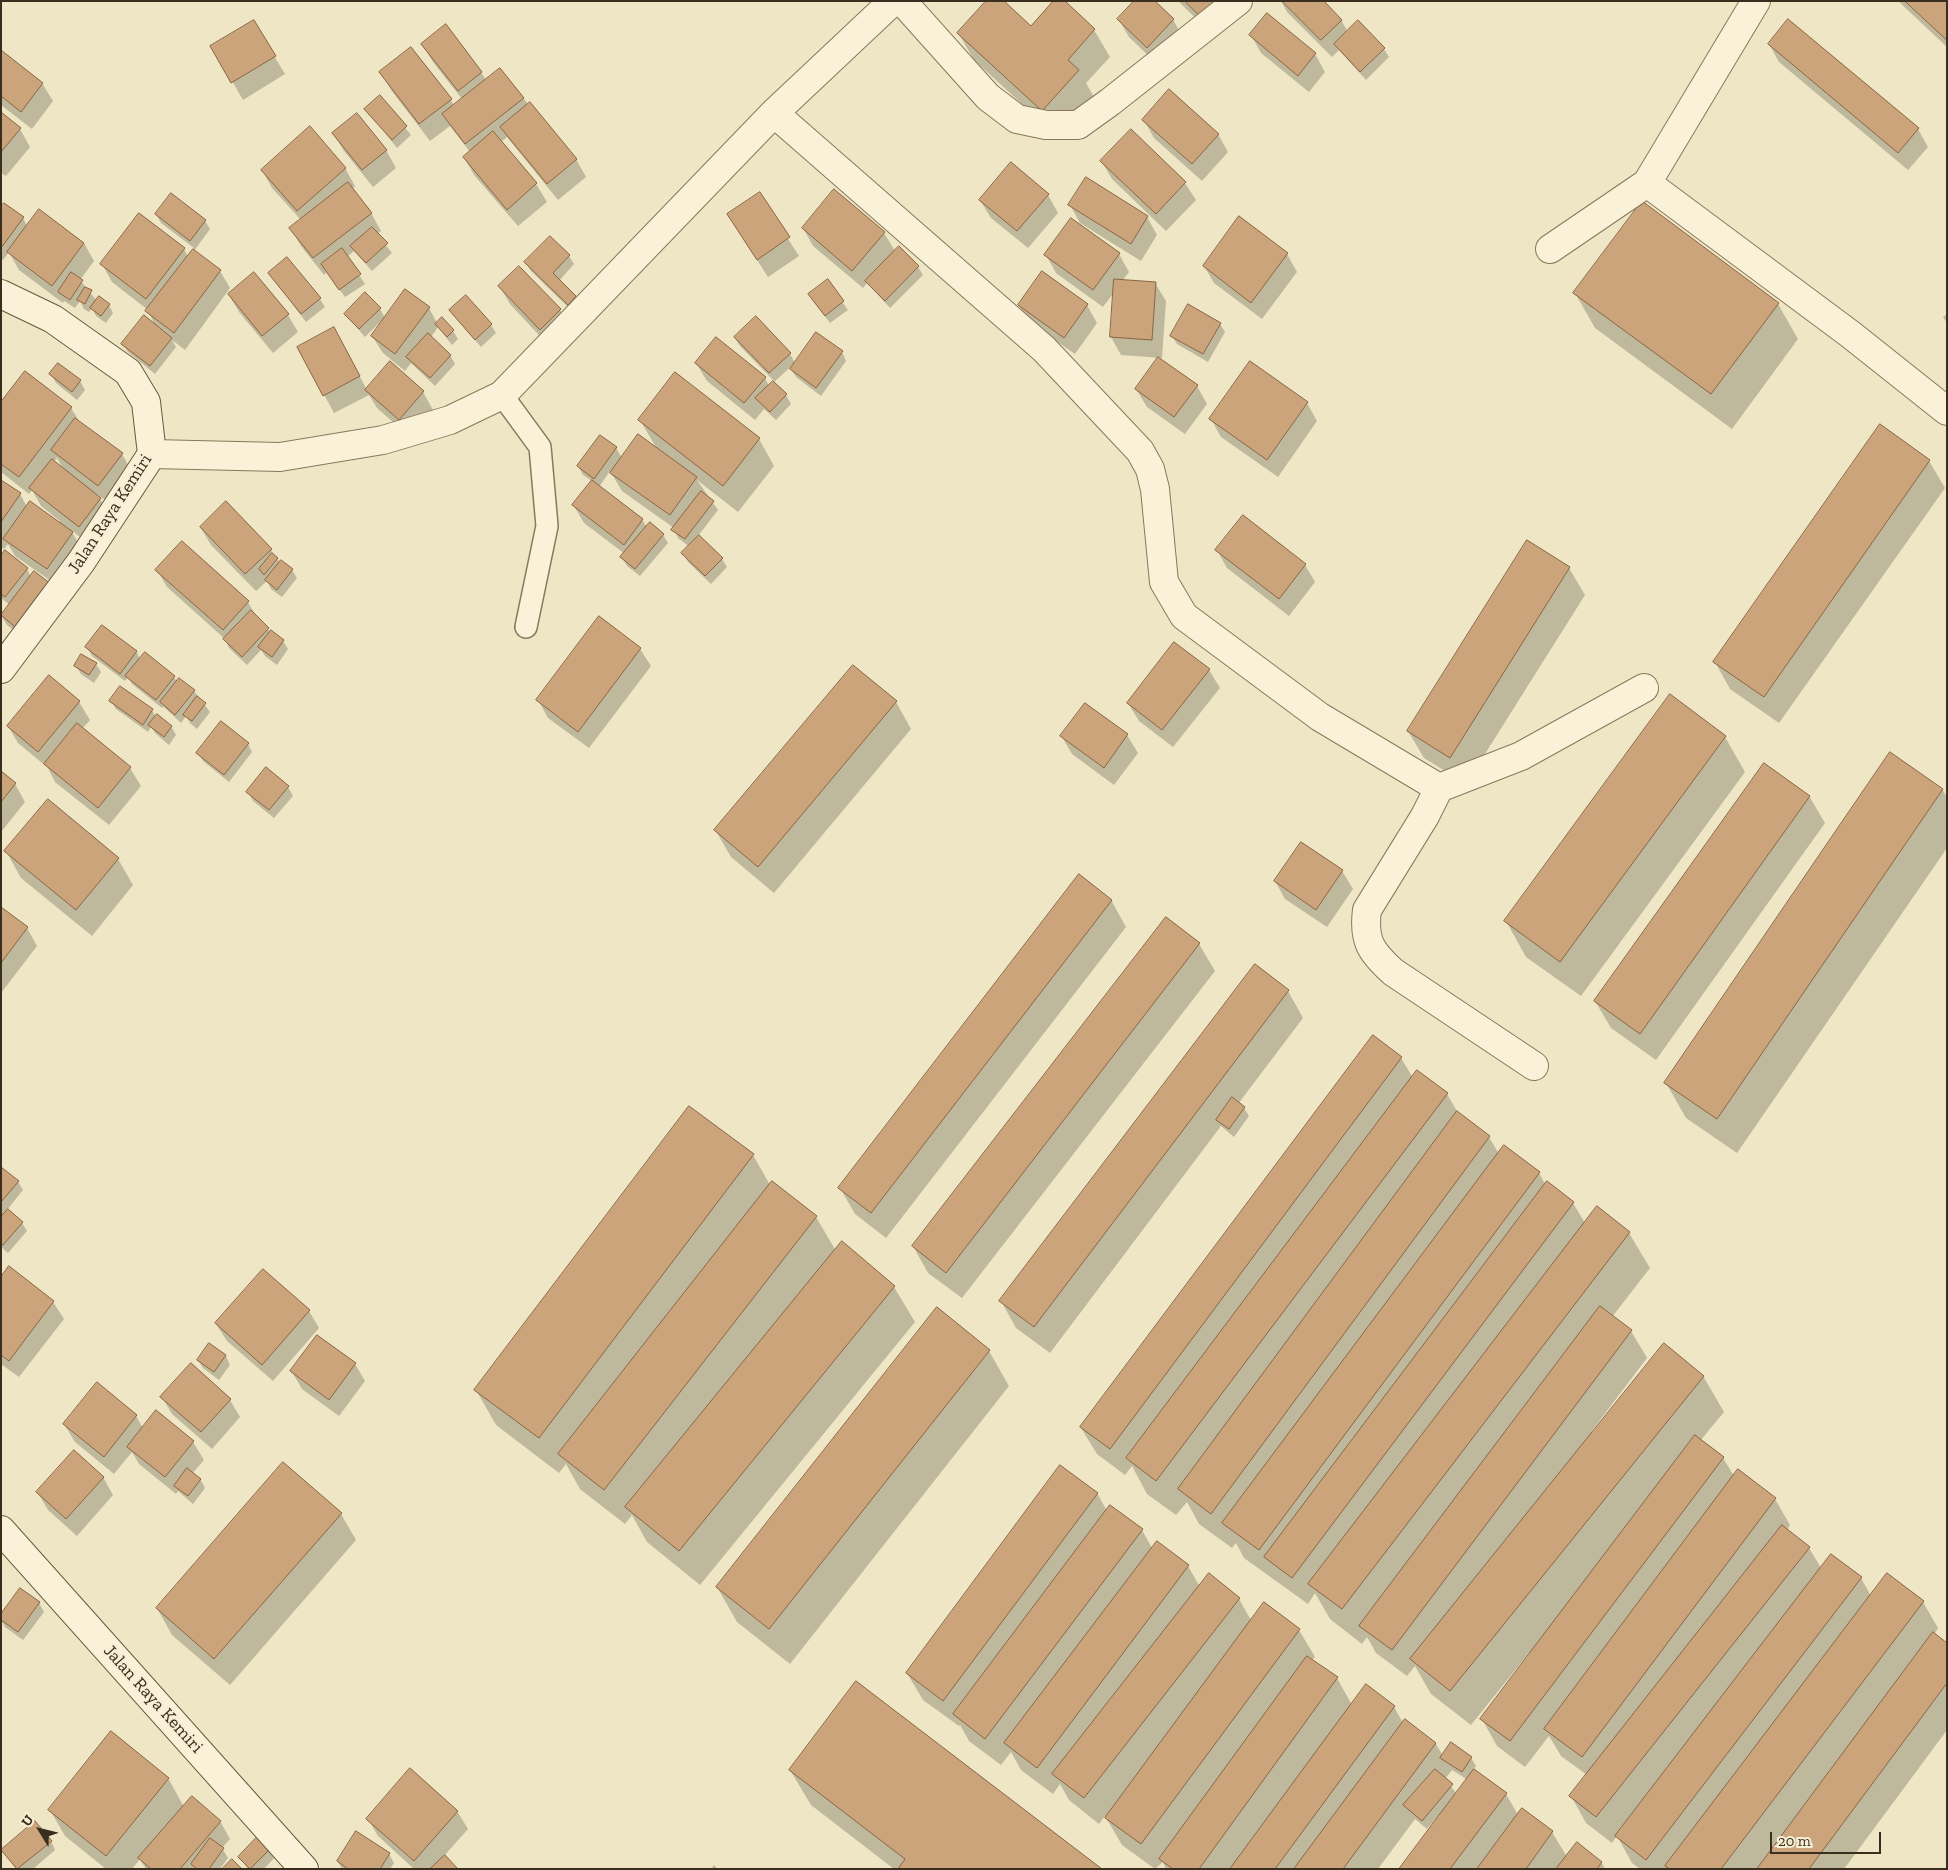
<!DOCTYPE html>
<style>
body{margin:0}
#map{position:relative;width:1948px;height:1870px;overflow:hidden;background:#eee6c5;font-family:"Zilla Slab",serif}
canvas{display:block}
.frame{position:absolute;inset:0;border:2px solid #3a2e1f;pointer-events:none}
.north{position:absolute;left:15px;top:1805px;width:50px;height:50px;-webkit-text-stroke:4px #f6efd5;paint-order:stroke;rotate:306deg;font-size:14px;font-weight:700;line-height:20px;text-align:center;color:#3a2e1f}
.north::after{content:'';display:block;margin:auto;width:18px;height:22px;background:#3a2e1f;clip-path:polygon(50% 0,100% 100%,50% 72%,0 100%)}
.scale{position:absolute;left:1770px;top:1832px;width:111px;height:22px;box-sizing:border-box;border:2px solid #3a2e1f;border-top:0;padding-left:6px;font-size:15px;line-height:18px;white-space:nowrap;color:#3a2e1f;-webkit-text-stroke:4px #f6efd5;paint-order:stroke}
</style>
<div id="map">
<canvas width="1948" height="1870"></canvas>
<div class="frame"></div>
<div class="north">U</div>
<div class="scale">20 m</div>
</div>
<script>
const ctx = document.querySelector('canvas').getContext('2d');
ctx.lineJoin = 'round';
function paint(path, color) { ctx.fillStyle = color; ctx.fill(path, 'evenodd'); }
function trace(path, color, width, dash) { ctx.strokeStyle = color; ctx.lineWidth = width; ctx.lineCap = dash ? 'butt' : 'round'; ctx.setLineDash(dash || []); ctx.stroke(path); }
function write(font, color, halo, rows, align = 'center') {
  ctx.font = font + ' "Zilla Slab",serif'; ctx.lineWidth = 4.5; ctx.setLineDash([]); ctx.textBaseline = 'middle'; ctx.strokeStyle = halo; ctx.fillStyle = color; for (const [text, x, y, turn = 0] of rows) {
    ctx.save(); ctx.translate(x, y); ctx.rotate((+turn || 0) * Math.PI / 180); ctx.textAlign = isNaN(turn) ? turn : align; if (halo) ctx.strokeText(text, 0, 0); ctx.fillText(text, 0, 0); ctx.restore();
  }
}
paint(new Path2D(`
 M1063,1L1094,30L1110,57L1086,83L1094,97L1058,137L974,60L959,34L1031,27Z
 M1153,1L1173,20L1184,38L1158,65L1129,37L1119,20Z
 M1178,1H1224L1233,17L1215,37Z
 M1281,1H1322L1341,20L1348,32L1384,49L1389,57L1366,80L1339,50L1332,57L1287,12Z
 M1898,1H1947V47Z
 M1267,15L1315,54L1325,72L1309,92L1261,53L1251,35Z
 M253,21L285,74L243,100L212,46Z
 M422,44L481,72L486,80L523,98L576,159L586,177L558,200L507,137L501,142L536,184L547,202L518,226L474,175L464,157L470,152L450,126L430,141L391,90L381,72L451,100L454,106L462,99L433,62Z
 M1769,44L1918,129L1928,147L1908,170L1779,62Z
 M1,51L42,83L53,101L32,129L1,105Z
 M380,97L411,135L397,148L366,109Z
 M1,114L20,129L30,147L6,176L1,173Z
 M1144,120L1218,134L1228,152L1202,181L1154,138Z
 M1131,131L1185,183L1196,200L1166,231L1112,179L1102,162Z
 M333,133L386,150L396,168L373,187L344,151Z
 M345,168L355,186L352,189L371,213L381,231L377,234L392,253L372,271L354,251L347,257L365,284L345,297L327,272L324,275L301,246L291,229L301,220L272,188L262,170Z
 M835,190L884,233L895,251L918,267L923,275L890,308L867,283L863,288L813,246L803,228Z
 M759,194L799,256L768,277L728,215Z
 M1048,195L1058,213L1028,248L991,218L980,200Z
 M1070,205L1147,217L1157,235L1141,261L1080,223Z
 M1,208L23,218L27,226L84,243L94,261L80,280L97,301L109,305L113,313L106,323L96,316L92,308L89,312L84,309L80,301L75,308L64,301L63,303L19,270L9,252L3,260L1,259Z
 M156,214L205,221L210,229L194,251L220,271L230,288L185,350L172,340L176,347L155,374L128,352L123,344L155,326L148,310L112,282L102,264L184,249L188,257L194,248L161,223Z
 M1119,254L1129,272L1122,281L1155,283L1166,301L1162,358L1121,355L1111,337L1115,291L1103,307L1056,273L1046,255Z
 M1287,254L1297,272L1262,319L1214,283L1204,266Z
 M569,256L574,264L559,281L575,297L580,306L574,313L531,271L526,263Z
 M269,273L320,299L325,307L306,322Z
 M827,281L848,310L830,323L814,302Z
 M500,287L560,310L570,328L550,347L510,304Z
 M1575,293L1778,304L1798,339L1732,429L1595,328Z
 M229,295L288,315L298,332L273,353L239,312Z
 M1087,305L1097,323L1075,354L1030,323L1019,306Z
 M429,308L437,323L453,331L458,339L452,345L438,327L431,337L450,355L455,364L435,386L411,363L405,371L383,353L372,336L382,320L365,337L345,314L380,309L385,318Z
 M450,311L491,325L496,333L481,347Z
 M1947,314V323L1943,317Z
 M1220,324L1225,332L1208,362L1177,344L1172,336Z
 M716,338L765,378L769,386L774,381L740,346L735,338L790,354L795,363L773,383L786,395L791,404L776,420L764,409L755,420L707,381L696,363Z
 M344,347L367,390L390,363L423,392L433,410L410,437L377,408L369,395L334,413L299,348Z
 M842,352L846,361L821,396L796,377L791,369Z
 M59,365L80,381L85,390L77,400L56,383L51,374Z
 M25,373L71,408L81,424L122,454L132,472L109,503L97,494L111,517L89,544L71,530L82,550L58,586L15,556L8,544L4,549L1,547V481L20,494L27,507L58,523L60,521L41,506L32,490L29,494L1,472V404ZM57,458L64,470L53,462Z
 M1197,386L1207,404L1185,434L1147,407L1136,389Z
 M1307,403L1317,421L1278,477L1221,437L1211,419Z
 M640,420L759,439L774,466L738,512L697,480L718,510L698,536L722,559L727,567L711,584L688,562L683,554L690,547L678,538L674,528L622,491L610,471L599,487L642,520L647,527L663,535L668,543L640,576L627,566L622,557L625,554L584,523L574,506L592,481L583,475L578,466L616,448L622,458L657,449Z
 M1929,461L1945,488L1779,723L1730,689L1715,662Z
 M201,528L271,550L280,563L292,570L297,578L282,597L271,589L267,581L256,591L211,545Z
 M1528,542L1569,568L1585,595L1466,784L1424,758L1408,731Z
 M1217,550L1305,565L1315,582L1289,616L1227,568Z
 M1,558L27,569L31,577L26,640L7,625L2,617L10,605L1,598Z
 M157,570L248,602L257,618L271,633L283,641L288,649L277,665L265,656L261,650L247,665L229,648L225,639L167,587Z
 M599,618L640,649L651,666L589,748L548,718L538,700Z
 M1175,643L1209,670L1220,688L1173,747L1139,721L1128,703Z
 M87,647L136,651L140,659L145,654L174,677L177,682L194,691L210,712L197,729L190,723L186,716L181,723L163,706L162,708L132,684L128,677L125,681L92,656Z
 M96,664L101,672L94,683L81,674L76,666Z
 M49,677L79,702L90,720L82,729L130,768L141,786L109,825L55,782L48,768L18,743L8,726Z
 M111,701L152,710L156,717L171,726L176,735L169,745L155,733L151,727L148,732L116,709Z
 M896,702L911,729L774,893L731,857L716,831Z
 M1085,705L1127,735L1138,753L1114,785L1072,754L1062,737Z
 M1725,737L1745,772L1581,996L1526,957L1506,921Z
 M248,744L252,752L229,782L203,761L198,753Z
 M266,769L288,787L293,796L274,818L253,801L248,792Z
 M1,773L15,784L25,802L1,832Z
 M1942,789L1947,797V848L1737,1153L1686,1118L1666,1083Z
 M1809,796L1825,823L1656,1060L1611,1028L1595,1001Z
 M1301,843L1342,871L1353,889L1327,927L1285,899L1275,881Z
 M6,851L118,859L133,885L92,936L21,878Z
 M1111,900L1126,927L886,1238L855,1214L840,1188Z
 M1,909L27,928L37,946L1,993Z
 M1166,919L1199,944L1215,971L962,1298L928,1273L913,1246Z
 M1288,991L1303,1018L1238,1104L1244,1108L1249,1116L1234,1137L1221,1126L1050,1353L1016,1328L1001,1301Z
 M1401,1058L1413,1078L1447,1094L1458,1113L1489,1137L1499,1154L1539,1173L1545,1184L1573,1203L1585,1223L1629,1233L1650,1268L1612,1317L1631,1331L1647,1358L1591,1432L1593,1433L1703,1376L1724,1412L1700,1441L1723,1458L1734,1476L1775,1499L1790,1525L1787,1530L1809,1548L1821,1568L1861,1578L1871,1596L1923,1602L1938,1628L1934,1635L1947,1644V1730L1844,1869H1640L1632,1863L1617,1836L1612,1843L1586,1823L1571,1796L1587,1775L1561,1756L1549,1736L1525,1767L1497,1746L1482,1719L1531,1654L1529,1653L1471,1725L1431,1694L1415,1666L1407,1676L1376,1653L1367,1637L1362,1644L1330,1619L1315,1593L1308,1604L1244,1558L1236,1543L1232,1548L1199,1524L1187,1502L1176,1515L1147,1494L1132,1466L1125,1475L1097,1454L1081,1428Z
 M753,1155L770,1185L772,1182L816,1217L836,1251L842,1243L894,1287L915,1322L700,1585L647,1542L632,1515L625,1524L580,1489L566,1464L559,1473L496,1425L476,1390Z
 M1,1168L18,1182L23,1190L7,1210L22,1223L27,1231L8,1253L1,1247Z
 M1,1279L53,1302L64,1319L19,1377L1,1364Z
 M309,1311L319,1328L273,1381L227,1341L216,1324Z
 M209,1344L226,1356L230,1365L219,1380L203,1368L198,1360Z
 M989,1351L1009,1386L790,1664L737,1622L717,1587Z
 M355,1364L365,1381L339,1416L302,1389L292,1372Z
 M97,1384L136,1416L143,1428L156,1412L193,1442L204,1460L192,1474L200,1479L205,1488L193,1504L178,1491L176,1494L139,1464L132,1452L114,1474L75,1442L64,1424Z
 M162,1397L230,1400L240,1417L212,1449L172,1414Z
 M103,1477L113,1495L77,1536L48,1510L38,1493Z
 M1097,1493L1107,1511L1142,1530L1152,1548L1188,1566L1200,1587L1239,1599L1252,1622L1299,1630L1315,1657L1312,1660L1337,1678L1352,1705L1394,1707L1403,1723L1405,1721L1436,1744L1443,1756L1471,1758L1476,1766L1473,1770L1506,1794L1518,1815L1522,1810L1552,1832L1567,1857L1601,1862L1605,1869H1401L1441,1815L1440,1814L1427,1829L1415,1819L1378,1869H1166L1163,1862L1155,1869L1122,1845L1105,1816L1099,1824L1069,1800L1060,1784L1053,1794L1021,1770L1011,1752L1001,1765L969,1741L960,1725L959,1726L923,1700L907,1673ZM1452,1770L1468,1780L1457,1794L1445,1779Z
 M341,1514L356,1540L230,1685L172,1635L157,1608Z
 M21,1590L39,1603L44,1612L23,1640L5,1627L1,1620V1616Z
 M790,1770L1100,1869H894L811,1805Z
 M168,1778L184,1807L220,1821L230,1839L222,1848L228,1858L220,1869H146L140,1859L132,1869H106L65,1836L50,1810Z
 M457,1811L468,1829L444,1856L456,1869H414L378,1836L368,1819Z
 M51,1841L55,1850L33,1869H16L3,1850Z
 M270,1849L275,1857L264,1869H248L240,1858Z
 M389,1854L394,1863L390,1869H342L338,1862Z
 M714,1865L718,1869H711Z`), '#0003');
const building = new Path2D(`
 M986,1H1004L1031,26L1053,1H1065L1095,29L1068,60L1079,70L1042,111L957,33Z
 M1134,1H1155L1174,19L1147,48L1117,19Z
 M1185,1H1222L1204,20Z
 M1282,1H1324L1342,20L1321,40Z
 M1905,1H1947V40Z
 M1267,13L1316,53L1298,76L1249,35Z
 M1788,19L1919,128L1898,153L1768,44Z
 M254,20L276,56L231,83L210,46Z
 M1358,20L1385,48L1360,72L1334,44Z
 M446,24L482,72L458,91L421,44Z
 M411,47L452,99L419,124L379,72Z
 M1,50L43,83L21,112L1,96Z
 M500,68L524,98L465,144L442,114Z
 M1169,89L1219,134L1192,164L1142,120Z
 M380,95L407,126L392,140L364,109Z
 M530,102L577,159L547,184L500,127Z
 M1,112L21,128L1,152Z
 M357,113L387,150L362,170L332,133Z
 M310,126L346,168L297,211L261,170Z
 M1131,129L1186,182L1156,214L1100,161Z
 M493,131L537,183L507,210L463,157Z
 M1011,162L1049,194L1017,231L979,200Z
 M1086,177L1148,216L1131,244L1068,205Z
 M348,182L372,213L313,258L289,228Z
 M834,189L885,232L852,271L802,228Z
 M760,192L790,237L757,260L727,214Z
 M171,193L206,220L190,241L155,214Z
 M1642,201L1779,303L1711,394L1573,293Z
 M4,203L24,217L1,248V206Z
 M39,209L84,243L52,286L7,252Z
 M139,213L185,248L146,299L100,264Z
 M1239,216L1288,253L1251,303L1203,266Z
 M1071,218L1120,253L1093,290L1044,255Z
 M372,227L388,243L366,263L350,246Z
 M550,236L570,255L553,273L576,296L568,305L524,262Z
 M899,246L919,266L885,301L865,281Z
 M342,248L361,274L339,290L321,264Z
 M193,249L221,270L174,333L145,311Z
 M287,257L321,298L301,314L268,273Z
 M519,266L561,309L540,330L498,286Z
 M1042,271L1088,304L1064,338L1018,305Z
 M71,272L83,280L70,300L58,292Z
 M254,272L289,314L262,336L228,294Z
 M828,279L844,301L825,316L808,294Z
 M1114,279L1156,282L1152,340L1110,337Z
 M85,287L92,290L85,304L77,300Z
 M405,289L430,307L395,354L371,336Z
 M365,292L381,308L359,329L344,314Z
 M466,295L492,324L475,340L449,310Z
 M99,296L110,304L101,316L90,308Z
 M1188,304L1221,323L1203,354L1170,336Z
 M144,315L172,338L150,366L121,344Z
 M756,316L791,353L769,373L734,337Z
 M442,317L454,330L447,337L435,324Z
 M334,327L360,376L323,396L297,347Z
 M816,332L843,351L816,388L790,369Z
 M428,333L451,355L430,378L406,357Z
 M716,337L766,377L744,403L695,363Z
 M1158,357L1198,385L1174,417L1135,389Z
 M390,361L424,391L399,420L365,390Z
 M1250,361L1308,402L1267,460L1209,419Z
 M58,363L81,380L72,392L49,374Z
 M25,371L72,407L19,477L1,464V402Z
 M675,372L760,438L723,486L638,420Z
 M773,381L787,394L770,412L755,398Z
 M75,418L123,453L98,486L51,450Z
 M1880,424L1930,460L1764,697L1713,662Z
 M638,434L697,477L670,515L610,473Z
 M600,435L617,447L594,479L577,466Z
 M52,459L101,498L79,527L29,488Z
 M1,480L21,493L1,522Z
 M592,480L643,519L624,545L572,505Z
 M701,491L714,501L685,539L671,530Z
 M30,501L73,532L47,569L3,539Z
 M226,501L272,549L245,574L200,527Z
 M1243,515L1306,564L1279,599L1215,550Z
 M650,522L664,534L635,569L620,557Z
 M699,535L723,558L705,576L681,553Z
 M1527,540L1570,567L1450,758L1407,731Z
 M182,541L249,601L223,630L155,570Z
 M5,550L28,568L5,597L1,594V556Z
 M272,553L278,558L264,575L259,569Z
 M281,560L293,569L277,590L265,580Z
 M34,571L55,587L21,632L1,615Z
 M251,610L269,628L242,657L223,639Z
 M599,616L641,648L578,732L536,700Z
 M102,625L137,651L120,674L85,647Z
 M271,630L284,640L272,657L258,647Z
 M1174,642L1210,669L1162,730L1127,703Z
 M145,652L175,676L156,700L125,676Z
 M81,654L97,663L89,675L74,666Z
 M853,665L897,701L758,867L714,830Z
 M49,675L80,701L38,752L7,726Z
 M179,678L195,690L175,715L160,702Z
 M120,686L153,709L143,725L109,701Z
 M1670,694L1726,736L1560,962L1504,921Z
 M197,696L206,703L192,721L183,715Z
 M1085,703L1128,734L1104,768L1060,736Z
 M157,714L172,726L164,737L148,725Z
 M221,721L249,743L224,775L196,753Z
 M77,723L131,767L98,808L44,764Z
 M1890,752L1943,789L1717,1119L1664,1083Z
 M1764,763L1810,796L1640,1034L1594,1001Z
 M266,767L289,786L269,810L246,792Z
 M1,771L16,783L1,802Z
 M48,799L119,858L76,910L4,851Z
 M1301,842L1343,870L1316,910L1274,881Z
 M1079,874L1112,900L871,1213L838,1188Z
 M1,907L28,927L1,963Z
 M1166,917L1200,943L946,1273L912,1246Z
 M1255,964L1289,990L1034,1327L999,1301Z
 M1373,1035L1402,1057L1110,1449L1080,1427Z
 M1417,1070L1448,1093L1156,1481L1126,1458Z
 M1232,1097L1245,1107L1229,1129L1216,1120Z
 M689,1106L754,1154L539,1438L474,1390Z
 M1457,1111L1490,1136L1211,1514L1178,1489Z
 M1504,1145L1540,1172L1259,1550L1222,1523Z
 M1,1167L19,1181L1,1202Z
 M772,1181L817,1216L604,1490L558,1454Z
 M1547,1181L1574,1202L1292,1578L1264,1557Z
 M1597,1206L1630,1232L1342,1609L1308,1584Z
 M8,1209L23,1222L3,1245L1,1244V1217Z
 M842,1241L895,1286L679,1551L625,1507Z
 M9,1266L54,1301L9,1361L1,1355V1277Z
 M263,1269L310,1310L262,1365L215,1323Z
 M1600,1306L1632,1330L1392,1650L1359,1626Z
 M937,1307L990,1350L769,1629L716,1587Z
 M317,1335L356,1363L329,1400L290,1371Z
 M209,1343L226,1355L214,1372L197,1360Z
 M1664,1343L1704,1376L1450,1691L1410,1659Z
 M191,1363L231,1399L201,1432L160,1397Z
 M97,1382L137,1415L104,1457L63,1424Z
 M156,1410L194,1441L165,1477L127,1447Z
 M1695,1435L1724,1457L1510,1741L1480,1719Z
 M74,1450L104,1477L66,1519L36,1492Z
 M283,1462L342,1513L214,1659L156,1608Z
 M1060,1465L1098,1493L943,1701L906,1673Z
 M187,1468L201,1479L188,1496L174,1486Z
 M1738,1469L1776,1498L1582,1757L1544,1729Z
 M1110,1505L1143,1529L985,1739L953,1714Z
 M1782,1525L1810,1547L1596,1817L1569,1796Z
 M1157,1541L1189,1565L1037,1768L1004,1743Z
 M1831,1554L1862,1577L1646,1860L1615,1836Z
 M1209,1573L1240,1598L1084,1798L1052,1774Z
 M1887,1573L1924,1601L1721,1869H1670L1665,1866Z
 M20,1588L40,1602L18,1632L1,1620V1614Z
 M1264,1602L1300,1629L1141,1844L1105,1818Z
 M1933,1632L1947,1643V1683L1809,1869H1757Z
 M1307,1656L1338,1677L1199,1869H1173L1159,1859Z
 M856,1681L1102,1869H898L905,1859L789,1770Z
 M1366,1684L1395,1706L1275,1869H1230Z
 M1405,1719L1436,1743L1343,1869H1294Z
 M111,1731L169,1778L106,1856L48,1810Z
 M1451,1742L1472,1757L1462,1772L1440,1758Z
 M410,1768L458,1811L414,1861L366,1819Z
 M1435,1769L1453,1784L1422,1821L1403,1805Z
 M1474,1769L1507,1793L1450,1869H1399Z
 M192,1796L221,1821L180,1869H151L138,1858Z
 M1522,1808L1553,1831L1526,1869H1477Z
 M35,1821L52,1841L17,1869L1,1850Z
 M356,1831L390,1853L380,1869H348L337,1861Z
 M258,1836L271,1848L250,1869L238,1857Z
 M210,1838L224,1848L209,1869H197L191,1864Z
 M1577,1842L1602,1862L1597,1869H1556Z
 M445,1855L458,1869H430Z
 M232,1859L242,1869H222Z`);
paint(building, '#cca47b');
trace(building, '#896441', 1);
const lane = new Path2D(`
 M502,395L540,447L547,526L526,627`);
const street = new Path2D(`
 M902,1L988,97L1017,119L1046,125H1078L1110,102L1238,1
 M774,113L1044,349L1140,451L1150,469L1155,489L1164,582L1184,616L1320,717L1439,788L1425,816L1367,910C1363,941 1371,952 1393,972L1534,1066
 M1647,183L1850,334L1947,411
 M1550,249L1647,183L1756,1
 M152,454L280,457L383,440L450,420L502,395L774,113L893,1
 M1439,788L1521,756L1644,688`);
const secondary = new Path2D(`
 M1,294L53,319L128,372L146,402L152,454L81,562L1,669
 M1,1530L304,1869`);
trace(lane, '#89785b', 24);
trace(street, '#89785b', 30);
trace(secondary, '#6b593e', 30);
trace(lane, '#f9f2d9', 21);
trace(street, '#f9f2d9', 28);
trace(secondary, '#f9f2d9', 28);
write('18px', '#3a2e1f', '#f6efd5', [
 ["Jalan Raya Kemiri",110,514,-57],
 ["Jalan Raya Kemiri",153,1699,48]
]);
</script>
